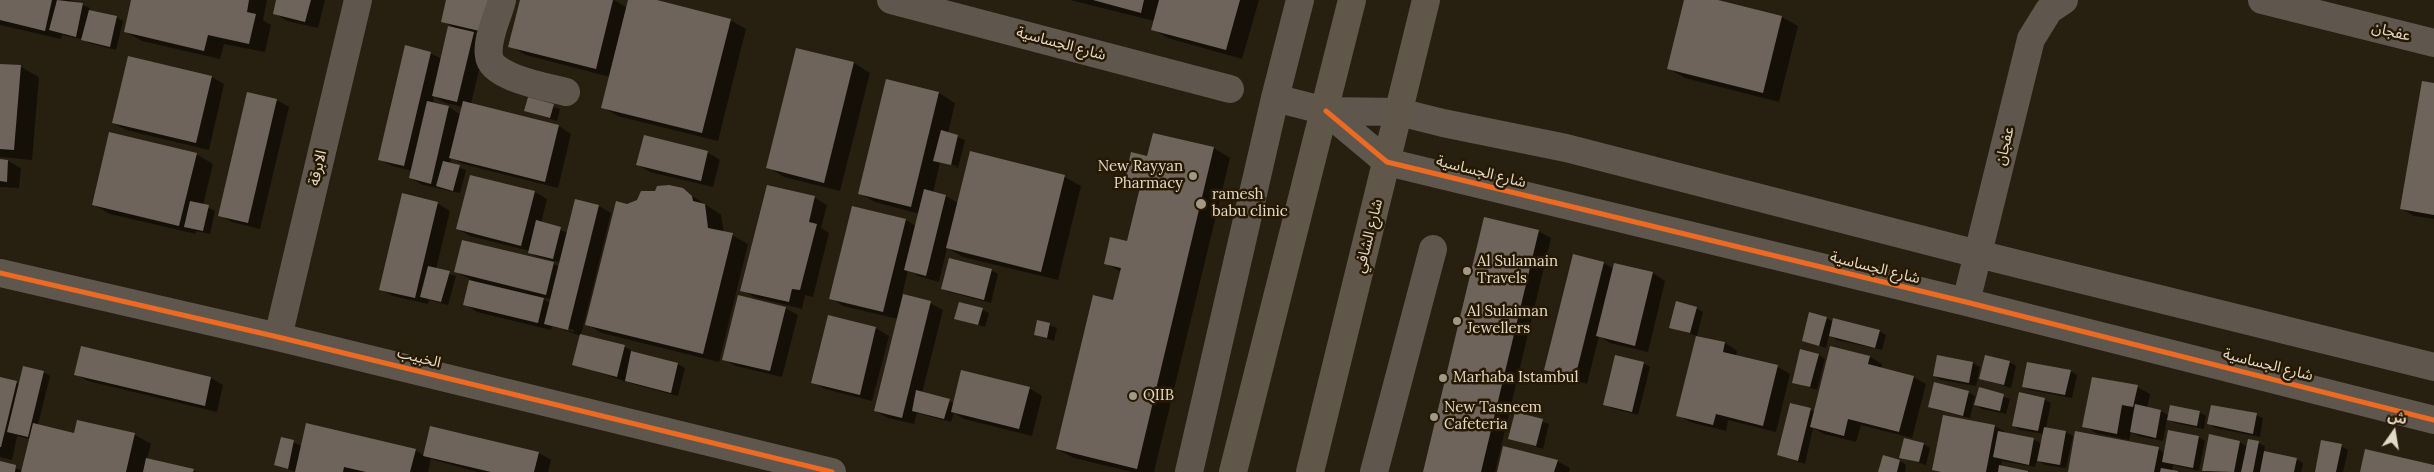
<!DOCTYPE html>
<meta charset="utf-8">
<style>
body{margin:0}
#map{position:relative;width:2434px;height:472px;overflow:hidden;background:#271f10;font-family:Lora,"Noto Sans Arabic",serif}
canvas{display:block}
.north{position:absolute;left:2369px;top:407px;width:50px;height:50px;-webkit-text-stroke:4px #271900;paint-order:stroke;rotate:13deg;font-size:14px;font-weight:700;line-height:20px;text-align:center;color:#e2d9c9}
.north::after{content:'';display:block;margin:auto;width:18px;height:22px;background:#e2d9c9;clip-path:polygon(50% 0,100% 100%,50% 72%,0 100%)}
</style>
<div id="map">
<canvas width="2434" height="472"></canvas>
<div class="north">ش</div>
</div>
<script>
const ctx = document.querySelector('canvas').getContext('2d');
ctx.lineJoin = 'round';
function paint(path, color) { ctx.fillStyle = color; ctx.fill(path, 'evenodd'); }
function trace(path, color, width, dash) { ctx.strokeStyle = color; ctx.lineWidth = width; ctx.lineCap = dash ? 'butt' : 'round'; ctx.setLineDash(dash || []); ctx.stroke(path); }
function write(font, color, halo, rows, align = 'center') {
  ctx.font = font + ' Lora,"Noto Sans Arabic",serif'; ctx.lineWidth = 5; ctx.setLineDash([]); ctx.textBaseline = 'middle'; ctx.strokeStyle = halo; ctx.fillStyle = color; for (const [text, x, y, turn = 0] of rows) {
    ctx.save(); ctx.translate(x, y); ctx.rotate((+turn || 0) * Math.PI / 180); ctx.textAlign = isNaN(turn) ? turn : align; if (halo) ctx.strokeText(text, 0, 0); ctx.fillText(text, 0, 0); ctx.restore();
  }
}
paint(new Path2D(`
 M0,0H70L90,8L89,11L116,17L123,21L116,50L89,43L82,39L62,35L61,39L0,25Z
 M133,0H267L263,20L271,25L265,52L224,44L220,59L142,41L126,32Z
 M278,0H325L318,28L287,21L274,13Z
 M448,0L497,38L474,33L486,40L471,104L559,126L571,134L558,188L463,164L451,157L450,164L466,170L460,193L423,185L410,178L412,171L392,166L379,159L430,53L442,59L455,28L443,21ZM434,97L446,103L463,107L461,115L449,107L433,104Z
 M521,0H614L627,8L629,0H651L730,20L746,29L718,141L618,116L602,107L610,77L526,55L510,46Z
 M1070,0H1259L1242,59L1168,38L1152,29L1154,21Z
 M1686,0H1713L1782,17L1798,26L1779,102L1685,78L1669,69Z
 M797,50L854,63L870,73L840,191L784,177L768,167Z
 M129,57L212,77L224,84L209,150L126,130L113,123Z
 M0,65L21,67L39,77L32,160L0,157Z
 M887,80L939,93L955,103L948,133L965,140L958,168L941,164L957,168V166L940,162L933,193L946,196L958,203L971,153L1065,177L1081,186L1058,280L963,257L947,248L939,282L918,276L908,270L902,295L930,303L943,310L922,393L954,403L1029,388L1042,396L1032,436L964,419L954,413L951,422L917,413L914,424L888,418L875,411L898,319L843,306L831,298L906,220L916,226L920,214L875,202L859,193Z
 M2434,85V219L2414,216L2402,209Z
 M529,99L560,109L557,121L526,111Z
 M277,100L289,107L260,229L232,222L220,215Z
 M1154,134L1214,148L1230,158L1154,472H1132L1074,458L1057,449L1114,302L1121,272L1105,263L1128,243L1141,188L1126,179L1148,157Z
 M707,152L720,160L713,187L650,172L638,165Z
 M196,154L213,164L203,205L215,211L210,234L196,231V234L110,214L94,205Z
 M0,160L8,161L21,168L19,188L0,187Z
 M471,176L535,192L547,199L541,223L568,233L599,206L611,213L581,335L625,347L631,350V352L678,364L685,368L678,396L633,384L574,364L581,336L552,326L551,330L477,312L465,304L470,279L456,272L553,263L559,267L561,263L536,256L530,251L470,236L458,229ZM540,297L551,299L550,303ZM557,326L574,330V332L557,328Z
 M768,186L815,198L827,205L821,228L829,233L813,297L805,295L802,309L754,297L742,290Z
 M682,189L721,215L724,233L732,235L748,244L719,362L602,333L586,324L627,205Z
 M437,203L450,211L436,269L456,276L448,305L429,300L428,304L393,296L380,289Z
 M1538,231L1551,238L1495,472H1424Z
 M1603,263L1614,269L1615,264L1653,273L1665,281L1648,352L1610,343L1599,336L1587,384L1558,376L1545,369Z
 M991,270L998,274L991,303L949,292L942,289Z
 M785,308L798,315L782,377L736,366L723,359Z
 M1697,308L1703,312L1697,336L1670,327Z
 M982,310L989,313L985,327L956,318Z
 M829,316L876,328L889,336L872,401L825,389L812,382Z
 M1826,318L1834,322L1879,331L1886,335L1882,350L1837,340L1829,335L1826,348L1803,340Z
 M1038,321L1057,328L1054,341L1035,335Z
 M1697,337L1725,343L1737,351L1736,356L1778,367L1790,374L1776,432L1728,420L1726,431L1690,422L1678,415Z
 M1819,355L1825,359L1817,390L1793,382Z
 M1938,356L1973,363L1980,367L1976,386L1941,380L1935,376Z
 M1870,357L1882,364L1881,369L1913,377L1926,384L1912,438L1861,425L1856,442L1824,434L1813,428L1805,464L1778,455L1810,410L1815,412Z
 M1986,357L2010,362L2016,366L2011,388L1980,378Z
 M1643,363L1650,367L1638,415L1611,408L1604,404Z
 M2070,371L2077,375L2072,398L2030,390L2023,387Z
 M43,372L50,376L38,425L75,434L135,435L151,444L147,459L197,472H0V463L23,471L30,439L17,436L12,460L0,457V378L20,384Z
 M75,374L211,378L223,385L217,412L88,381Z
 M2137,387L2150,394L2147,408L2161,411L2169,416L2199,412L2206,416L2204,429L2175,423L2167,419L2163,441L2138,436L2131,432L2129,440L2096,433L2084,426Z
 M1980,389L2010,399L2006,414L1982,409L1975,405Z
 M1968,392L1975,396L1970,418L1936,410L1929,406Z
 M2044,399L2051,403L2046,428L2066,432L2073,436L2066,468L2045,465L2037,460L2035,467L2002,461L2001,467L2026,472H1939L1933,469L1944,416L1995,426L2008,434L2033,439L2042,444L2044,434L2020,430L2014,426Z
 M1516,414L1549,424L1543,449L1509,438Z
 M2256,415L2263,418L2260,437L2215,428L2209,424Z
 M431,428L539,453L551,460L548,472H477L431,459L428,472H296L275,465L282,438L302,446L415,450L425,456Z
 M2198,437L2205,441L2199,471L2173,465L2172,471L2177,472H2069L2158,449L2165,453Z
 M2240,442L2248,447L2258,443L2265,446L2264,452L2296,459L2303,463L2301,472H2206L2203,470Z
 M1923,444L1930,448L1926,465L1901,457Z
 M2341,446L2348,450L2343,472H2316Z
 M1557,461L1570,468L1569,472H1498Z
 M1900,461L1906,465L1905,472H1880Z`), '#0007');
paint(new Path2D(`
 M0,0H52L45,31L0,20Z
 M57,0L83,3L76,37L49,30Z
 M131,0H249L247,12L256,14L249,44L208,35L204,51L124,32Z
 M276,0H311L305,22L273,14Z
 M446,0H492L484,32L441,22Z
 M520,0H613L596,69L508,47Z
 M628,0H657L731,19L702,133L601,108Z
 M1093,0H1144L1141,13Z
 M1159,0H1240L1226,50L1151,30Z
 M1684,0H1718L1782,16L1763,93L1667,69Z
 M89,10L117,16L110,47L81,40Z
 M448,26L474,32L457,102L432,96Z
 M405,45L431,52L404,166L378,160Z
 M796,48L854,62L824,183L766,168Z
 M128,56L212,76L196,143L112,123Z
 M0,64L21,65L14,150L0,149Z
 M886,79L939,92L911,207L858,194Z
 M2422,81L2434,83V215L2400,209Z
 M247,92L277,99L248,223L218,216Z
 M528,97L554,104L550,118L524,111Z
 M427,101L449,106L431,184L409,178Z
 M463,101L559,125L545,182L449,158Z
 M941,130L958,135L951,165L933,161Z
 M109,132L197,153L179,226L92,205Z
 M1153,133L1214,147L1137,469L1056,449L1093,295L1113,300L1121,268L1104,264L1110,237L1127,241L1141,183L1125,179L1131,152L1147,156Z
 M644,135L708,151L701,181L636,165Z
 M970,151L1065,175L1041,272L946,248Z
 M0,159L8,160L7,182L0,181Z
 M443,161L460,165L453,191L436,186Z
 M470,175L535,191L521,246L456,229Z
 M669,185L683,188L692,196L693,201L705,204L708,228L733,233L703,354L585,325L616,201L627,204L637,200L641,191H655L657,186Z
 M767,185L815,196L809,222L817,224L800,290L792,289L789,302L740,291Z
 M924,189L946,195L926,276L904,270Z
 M402,193L438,202L415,298L379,290Z
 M575,199L599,205L568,330L544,324Z
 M190,201L209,205L203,231L184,227Z
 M852,206L906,219L883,312L829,299Z
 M1484,217L1539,230L1481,472H1423Z
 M536,220L561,227L553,259L528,253Z
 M462,240L554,262L546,295L454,272Z
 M1573,254L1604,262L1575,378L1544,370Z
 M949,258L992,269L984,300L941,289Z
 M1614,263L1653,272L1635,346L1596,336Z
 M428,266L450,271L441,302L420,297Z
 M469,280L544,298L538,323L463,305Z
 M903,294L931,301L902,418L874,411Z
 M738,295L786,307L770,371L722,360Z
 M1676,301L1697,307L1690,333L1669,328Z
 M959,302L983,308L978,325L954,319Z
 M1809,312L1827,317L1819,346L1802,341Z
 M828,315L876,327L860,395L811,383Z
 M1833,318L1880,330L1875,348L1829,336Z
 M1037,320L1050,323L1047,338L1034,335Z
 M580,334L625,345L617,377L572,365Z
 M1696,336L1725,342L1723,352L1778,365L1763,426L1716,414L1713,425L1676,416Z
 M81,346L211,377L205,406L74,375Z
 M1830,346L1870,356L1868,364L1914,376L1899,432L1848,419L1844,436L1810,427Z
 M1800,349L1819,354L1810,387L1792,383Z
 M631,351L678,363L671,393L625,381Z
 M1615,355L1644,362L1632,412L1603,405Z
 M1937,355L1973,362L1969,383L1933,376Z
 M1985,355L2010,361L2004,385L1979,379Z
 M2027,362L2071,370L2065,395L2022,387Z
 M23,366L44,371L28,437L7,432Z
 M961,370L1030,387L1019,429L951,412Z
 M0,377L17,381L1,447H0Z
 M2092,377L2138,385L2133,407L2122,405L2117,434L2082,427Z
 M1934,382L1969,391L1963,416L1928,407Z
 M1979,387L2004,394L2000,411L1974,405Z
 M916,390L950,399L944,419L912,411Z
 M2019,392L2045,398L2038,431L2012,426Z
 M1790,403L1811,408L1798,461L1777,455Z
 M2135,404L2161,410L2156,438L2130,432Z
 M2170,405L2200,411L2197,426L2167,420Z
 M2211,405L2257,413L2253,434L2207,424Z
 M1515,412L1543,419L1536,446L1508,439Z
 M1943,415L1995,425L1986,472H1941L1932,470Z
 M77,420L135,433L126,472H21L33,423L74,433Z
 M306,423L416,449L410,472H366L344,467L343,472H295Z
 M430,426L539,452L534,472H491L423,456Z
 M2044,427L2066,431L2060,465L2037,461Z
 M2168,430L2199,436L2193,468L2162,462Z
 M1998,431L2034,438L2029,465L1993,457Z
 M2075,431L2159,447L2154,472H2068Z
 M2209,434L2240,441L2234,472L2202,471Z
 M281,437L294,440L288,469L274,465Z
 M1904,438L1924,443L1919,462L1899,458Z
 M2248,439L2259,441L2253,472H2241Z
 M2321,440L2342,444L2336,472H2315Z
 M1503,446L1558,460L1554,472H1497Z
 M2365,449L2434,465V472H2360Z
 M2264,451L2297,458L2294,472H2260Z
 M1883,455L1900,460L1897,472H1878Z
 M146,458L194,469L193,472H143Z
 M0,461L16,465L15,472H0Z
 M1999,465L2028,471V472H1998Z
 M2161,468L2178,471V472H2160Z`), '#6e645b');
trace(new Path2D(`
 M502,0C498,17 486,39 489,56C491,78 548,87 566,92
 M891,0L1230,89
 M2262,0L2434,43
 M1275,98L1326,111L1399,112L1443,123L1566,148L1978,254L2434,367
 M1326,111L1387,162L1966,302L2434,420
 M0,273L278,337L832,472
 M1966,302L2031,39L2049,10L2064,0
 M278,337L358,0
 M1189,472L1275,98L1300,0
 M1374,472L1433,249`), '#5f574d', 28);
trace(new Path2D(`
 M1233,472L1352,0
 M1310,472L1426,0`), '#60564a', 28);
trace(new Path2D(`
 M1326,111L1387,162L1966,302L2434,420
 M0,273L278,337L832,472`), '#ed6a23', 5);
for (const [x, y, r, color] of [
 [1193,176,5,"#a19888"],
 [1201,204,6,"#a19888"],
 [1467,271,5,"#a19888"],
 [1457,321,5,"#a19888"],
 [1443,378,5,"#a19888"],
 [1133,396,5,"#a19888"],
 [1434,417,5,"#a19888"]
]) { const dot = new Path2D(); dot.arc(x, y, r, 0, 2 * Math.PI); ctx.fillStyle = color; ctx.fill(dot); trace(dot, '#271900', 2); }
write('15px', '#e2d9c9', '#271900', [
 ["عفجان",2391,32,14],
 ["شارع الجساسية",1061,44,15],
 ["عفجان",2005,146,-76],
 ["الابرقة",318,168,-77],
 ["شارع الجساسية",1481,172,14],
 ["شارع الشافي",1369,236,-76],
 ["شارع الجساسية",1875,268,14],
 ["الخبيب",419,358,14],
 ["شارع الجساسية",2268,365,14]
]);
write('15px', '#e2d9c9', '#271900', [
 ["New Rayyan",1183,167,"right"],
 ["Pharmacy",1183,184,"right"],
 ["ramesh",1212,195],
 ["babu clinic",1212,212],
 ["Al Sulamain",1477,262],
 ["Travels",1477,279],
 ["Al Sulaiman",1467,312],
 ["Jewellers",1467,329],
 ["Marhaba Istambul",1453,378],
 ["QIIB",1143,396],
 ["New Tasneem",1444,408],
 ["Cafeteria",1444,425]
], 'left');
</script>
